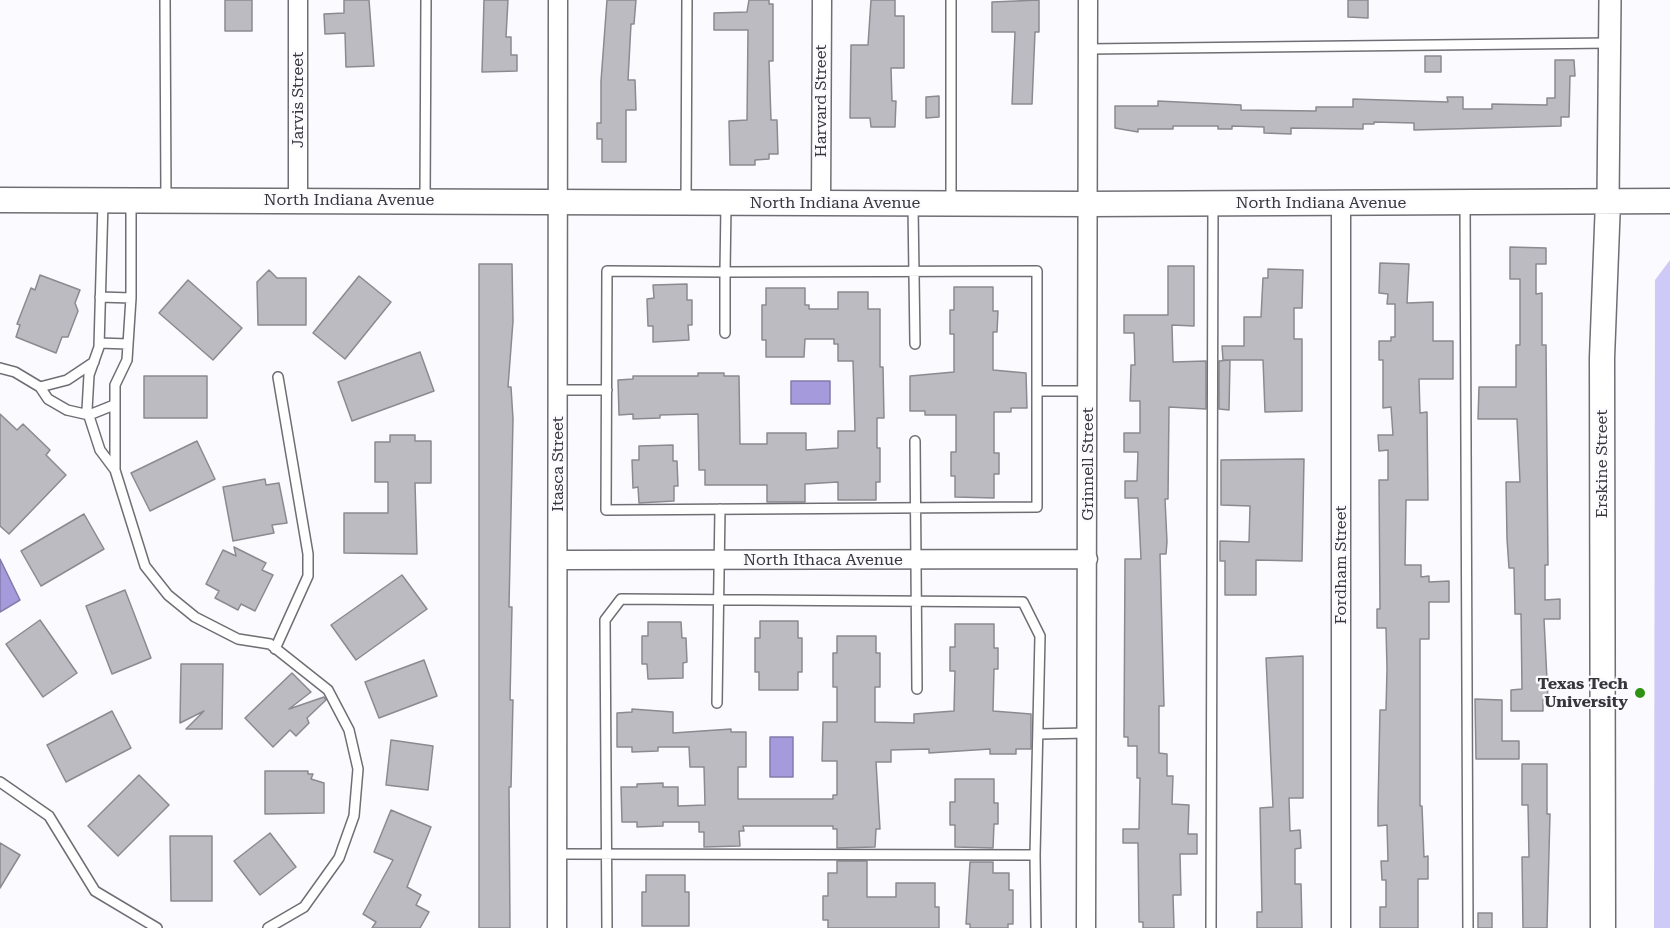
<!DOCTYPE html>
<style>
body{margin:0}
canvas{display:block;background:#fbfbff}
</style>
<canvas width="1670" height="928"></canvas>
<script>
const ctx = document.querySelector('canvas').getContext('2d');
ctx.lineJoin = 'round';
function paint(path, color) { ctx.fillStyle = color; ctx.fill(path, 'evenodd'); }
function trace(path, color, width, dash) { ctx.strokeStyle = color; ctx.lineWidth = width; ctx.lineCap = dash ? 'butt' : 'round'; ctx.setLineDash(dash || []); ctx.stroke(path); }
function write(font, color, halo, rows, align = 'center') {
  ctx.font = font + ' "Roboto Serif",serif'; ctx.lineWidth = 4.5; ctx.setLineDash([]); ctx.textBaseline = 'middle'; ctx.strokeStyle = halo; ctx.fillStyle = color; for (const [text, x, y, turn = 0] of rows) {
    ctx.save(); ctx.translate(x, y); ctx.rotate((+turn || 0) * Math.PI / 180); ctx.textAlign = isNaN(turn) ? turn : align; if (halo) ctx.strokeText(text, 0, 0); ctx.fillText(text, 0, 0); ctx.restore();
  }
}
paint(new Path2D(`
 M1670,260V928H1654L1655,280Z`), '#cfc9f8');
const water = new Path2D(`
 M791,381H830V404H791Z
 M0,559L20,600L0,612Z
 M770,737H793V777H770Z`);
paint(water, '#a49adc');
trace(water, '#837cab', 1.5);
const building = new Path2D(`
 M225,0H252V31H225Z
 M344,0H369L374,66L346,67L345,33L325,34L324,14L344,13Z
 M484,0H508L506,37H511V55H517V71L482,72Z
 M607,0H636L634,24H631L628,80H635L636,110H626V162H602V139H597V123H601V81Z
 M749,0H769V4H773V61H769L771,120H777L778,154H769V159L755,160V165H730L729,121L747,120L748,30H714V13L747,12Z
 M871,0H895V16H904V68H891L892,101H896L895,127H871L870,118H850L851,45H868Z
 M1039,0V32H1035L1032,104H1012L1015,32H992V2Z
 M1348,0H1368V18L1348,17Z
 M1425,56H1441V72H1425Z
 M1555,60H1574L1575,76H1570L1569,117H1561V126L1414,130V123L1374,122V124H1363V129L1291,128V134L1264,133V127L1232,126V129H1218V126H1173V129H1138V132L1115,128V106H1158V101L1241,105V110L1316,111V107H1353V99L1448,102L1447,97H1463V109H1492V104L1547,105V98H1555Z
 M939,96V117L926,118V97Z
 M1510,247L1546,248V264H1536V294L1542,293V345H1546L1548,565H1545V600L1560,599V619H1544L1548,700H1543V711H1511V690L1522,689L1521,614H1515L1514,568H1509L1507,539L1506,482H1520L1517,419H1478L1479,387H1516V345H1520V279H1510Z
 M1380,263L1409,264L1407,303L1433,302V341H1453V379H1419L1420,413L1427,412L1428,500H1406L1405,565H1421V577L1429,576V582L1449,581V602H1429V639H1420V806H1422L1424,857L1428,856V879H1418V928H1380V907H1386V880H1382L1381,861H1388L1387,825L1378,826V807L1380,710H1386L1387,669L1386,628H1377V609H1380L1379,480H1388V450L1379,451L1378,435H1393L1391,407L1383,408V360H1379V341H1391V337H1395V304H1387L1388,294L1379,293Z
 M479,264H512L513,321L508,387H511L513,419L509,607H512L510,700H513L511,787H509L510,928H479Z
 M1168,266H1194V326L1172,325L1173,362L1206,361V409L1169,407L1168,499H1165L1167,542L1166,554H1160L1164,706H1159V753L1167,754V776H1173L1172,804L1189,805L1188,834H1197V854H1180L1181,895H1173L1174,928H1143V922H1139L1138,843H1123V829H1139L1140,778H1137V746H1128V737H1124L1125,559H1141L1138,498H1125V481H1137L1138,452H1124V433H1140V401H1130L1131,365H1135L1134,333H1124V315H1168Z
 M1268,269L1303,270L1302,308H1294V339H1302V411L1265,412L1263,360H1223L1222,346H1244V317H1261L1263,278H1268Z
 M269,270L277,278H306V325H258L257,282Z
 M40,275L80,290L75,303L78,311L68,337H62L56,353L16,337L20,325L17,324L31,288L35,290Z
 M359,276L391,302L345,359L313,333Z
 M188,280L242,328L213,360L159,313Z
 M687,284V300H692V325H688L689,340L653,342V326H648L647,299L654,298L653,285Z
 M954,287H993V311H998L997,332H993V370L1026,373L1027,408H1011V412H994V453H999V474H994V498L955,497V476H951V452H956V415H925V411H910V376L954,372V334H950V310H954Z
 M766,288H805V305H809V309H838V292H868V309H880V367H883L884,418H877V448H880V482H876V500H838V482L805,484V502H767V485H705V470H699L698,414L660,415V418L633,419V414L619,415L618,380L633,379V376H698V373H724V376H739L740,444H767V433H806V450L838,448V431H855L853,361H838V344H834V339H805L804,357H766V340H762V305H766Z
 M420,352L434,391L352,421L338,382Z
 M1230,360L1229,410L1219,409V361Z
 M144,376H207V418H144Z
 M0,414L17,430L23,424L50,450L46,455L66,475L9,534L0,526Z
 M390,435H415V441H431V483H415L417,554L344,553V513H388V482H375V442H390Z
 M197,441L215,479L150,511L131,473Z
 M673,445V461H677L678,486H674V501L639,503L638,487L633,488L632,460H639V446Z
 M1304,459L1302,561L1256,560V595H1225V561H1220V541L1249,542L1250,506L1221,505V460Z
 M265,479L266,485L279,483L287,523L272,525L274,533L233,541L223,487Z
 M84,514L104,549L41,586L21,551Z
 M234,547L266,563L262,570L273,575L255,611L241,604L238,610L215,598L219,591L206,584L223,550L236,556Z
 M402,575L427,609L356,660L331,625Z
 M125,590L151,658L112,674L86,606Z
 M40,620L77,673L43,697L6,644Z
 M760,621H798V638H802V672H798V690H759V672H755V638H760Z
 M648,622H681L682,638H686L687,662L683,663V678L648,679L647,664H642V636H648Z
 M955,624H994V648H998V669H994L993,711L1031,714V749H1016V754H990V749L929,753V749L891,750V762H876L880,829H876L875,847L837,848V829H833V826H743L744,831H739L740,846L704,847V832H699V822H663V826L637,827V822H622L621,787H637V784L663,783V787H678V806L705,805L704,767H690L689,747H658V751L632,752V747H617V713L632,712V709L673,712V733L731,729V732H746V767H738V799H833V795H837V761H822L823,722H837V687H833V653H837V636H876V653H880V687H875V722L914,723V714L954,711L955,671H950V647H955Z
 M1303,656V798H1289L1290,831L1300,830L1301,848L1295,849V884H1301L1302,928H1257V912H1262L1260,808L1273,807L1266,658Z
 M424,660L437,696L379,718L365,682Z
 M181,664H223L222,729H186L204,711L180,723Z
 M292,673L311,692L289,709L324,697L326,700L307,718L309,723L296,736L290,730L273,747L245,718Z
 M1475,699L1502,700V741H1519V759H1476Z
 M112,711L131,748L66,782L47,745Z
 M391,740L433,746L428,790L386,785Z
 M1522,764H1547V814H1550L1547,928H1523L1522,857H1529L1528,805H1522Z
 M265,771H308V774H313L311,779L324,783V813L265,814Z
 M139,775L169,805L118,856L88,826Z
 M955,779H994V803H998V824H994L993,848L955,847V825H950V802H955Z
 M391,810L431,827L407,887L421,895L416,905L429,912L420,928H372L376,922L363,914L393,860L374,852Z
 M270,833L296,867L260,895L234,861Z
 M170,836H212V901H171Z
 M0,843L20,855L0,888Z
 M837,861H867V897H896V883H935V907H939V928H828V920H823V896H828V873H837Z
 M970,862H993V873H1009V890H1013V924H1008V928H970V924H966Z
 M646,875H685V892H689V926H642V892H646Z
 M1478,913H1492V928H1478Z`);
paint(building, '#bcbbc2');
trace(building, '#8b8a90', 1.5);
const service = new Path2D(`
 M165,0L166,200
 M1088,49L1609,43
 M425,200L426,0
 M103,202L99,347L89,375L87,410L100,450L115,470
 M131,202V298L127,360L115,385V470L145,566L168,595L195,617L238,639L270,644L328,690L349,730L358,769L354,816L339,858L304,907L268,928
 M686,202L687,0
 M951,203V0
 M1465,204L1468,928
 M913,206L915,344
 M100,297L131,298
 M725,333V272L1037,271V507L606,510L607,271L725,272L726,205
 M99,343L128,344
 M0,368L15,372L40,387L48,399L67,410L89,415L114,405
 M40,387L67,380L94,362
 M558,390H607
 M1037,391H1088
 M915,441L917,689
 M275,649L308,576V554L278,377
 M717,703L720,509
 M1039,734L1087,733
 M0,782L49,816L95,891L157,928
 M557,854L1035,855
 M607,928L605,620L621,599L1023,602L1040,636L1035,855L1036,928
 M1211,928L1213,204`);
const minor = new Path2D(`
 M298,199V0
 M821,203L822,0
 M558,560L1088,559
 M557,928L558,0
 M1086,928L1088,0
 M1341,928V203`);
const tertiary = new Path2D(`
 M1608,201L1610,0`);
const secondary = new Path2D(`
 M0,200L1088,204L1670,201
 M1603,928L1602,358L1608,201`);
trace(service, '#6f6e74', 12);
trace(minor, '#6f6e74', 21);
trace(tertiary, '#6f6e74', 24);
trace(secondary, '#6f6e74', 27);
trace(service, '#fff', 9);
trace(minor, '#fff', 18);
trace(tertiary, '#fff', 21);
trace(secondary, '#fff', 24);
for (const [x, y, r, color] of [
 [1640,693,6,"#2e9213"]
]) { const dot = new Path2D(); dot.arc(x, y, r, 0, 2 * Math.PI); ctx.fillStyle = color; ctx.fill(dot); trace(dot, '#fbfbff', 2); }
write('16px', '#373739', '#fbfbff', [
 ["Jarvis Street",298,100,-90],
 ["Harvard Street",821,101,-90],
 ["North Indiana Avenue",349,200],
 ["North Indiana Avenue",835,203],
 ["North Indiana Avenue",1321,203],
 ["Itasca Street",558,464,-90],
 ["Grinnell Street",1088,464,-90],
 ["Erskine Street",1602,464,-90],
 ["North Ithaca Avenue",823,560],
 ["Fordham Street",1341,565,-90]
]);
write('bold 16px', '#373739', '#fbfbff', [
 ["Texas Tech",1628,684],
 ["University",1628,702]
], 'right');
</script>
